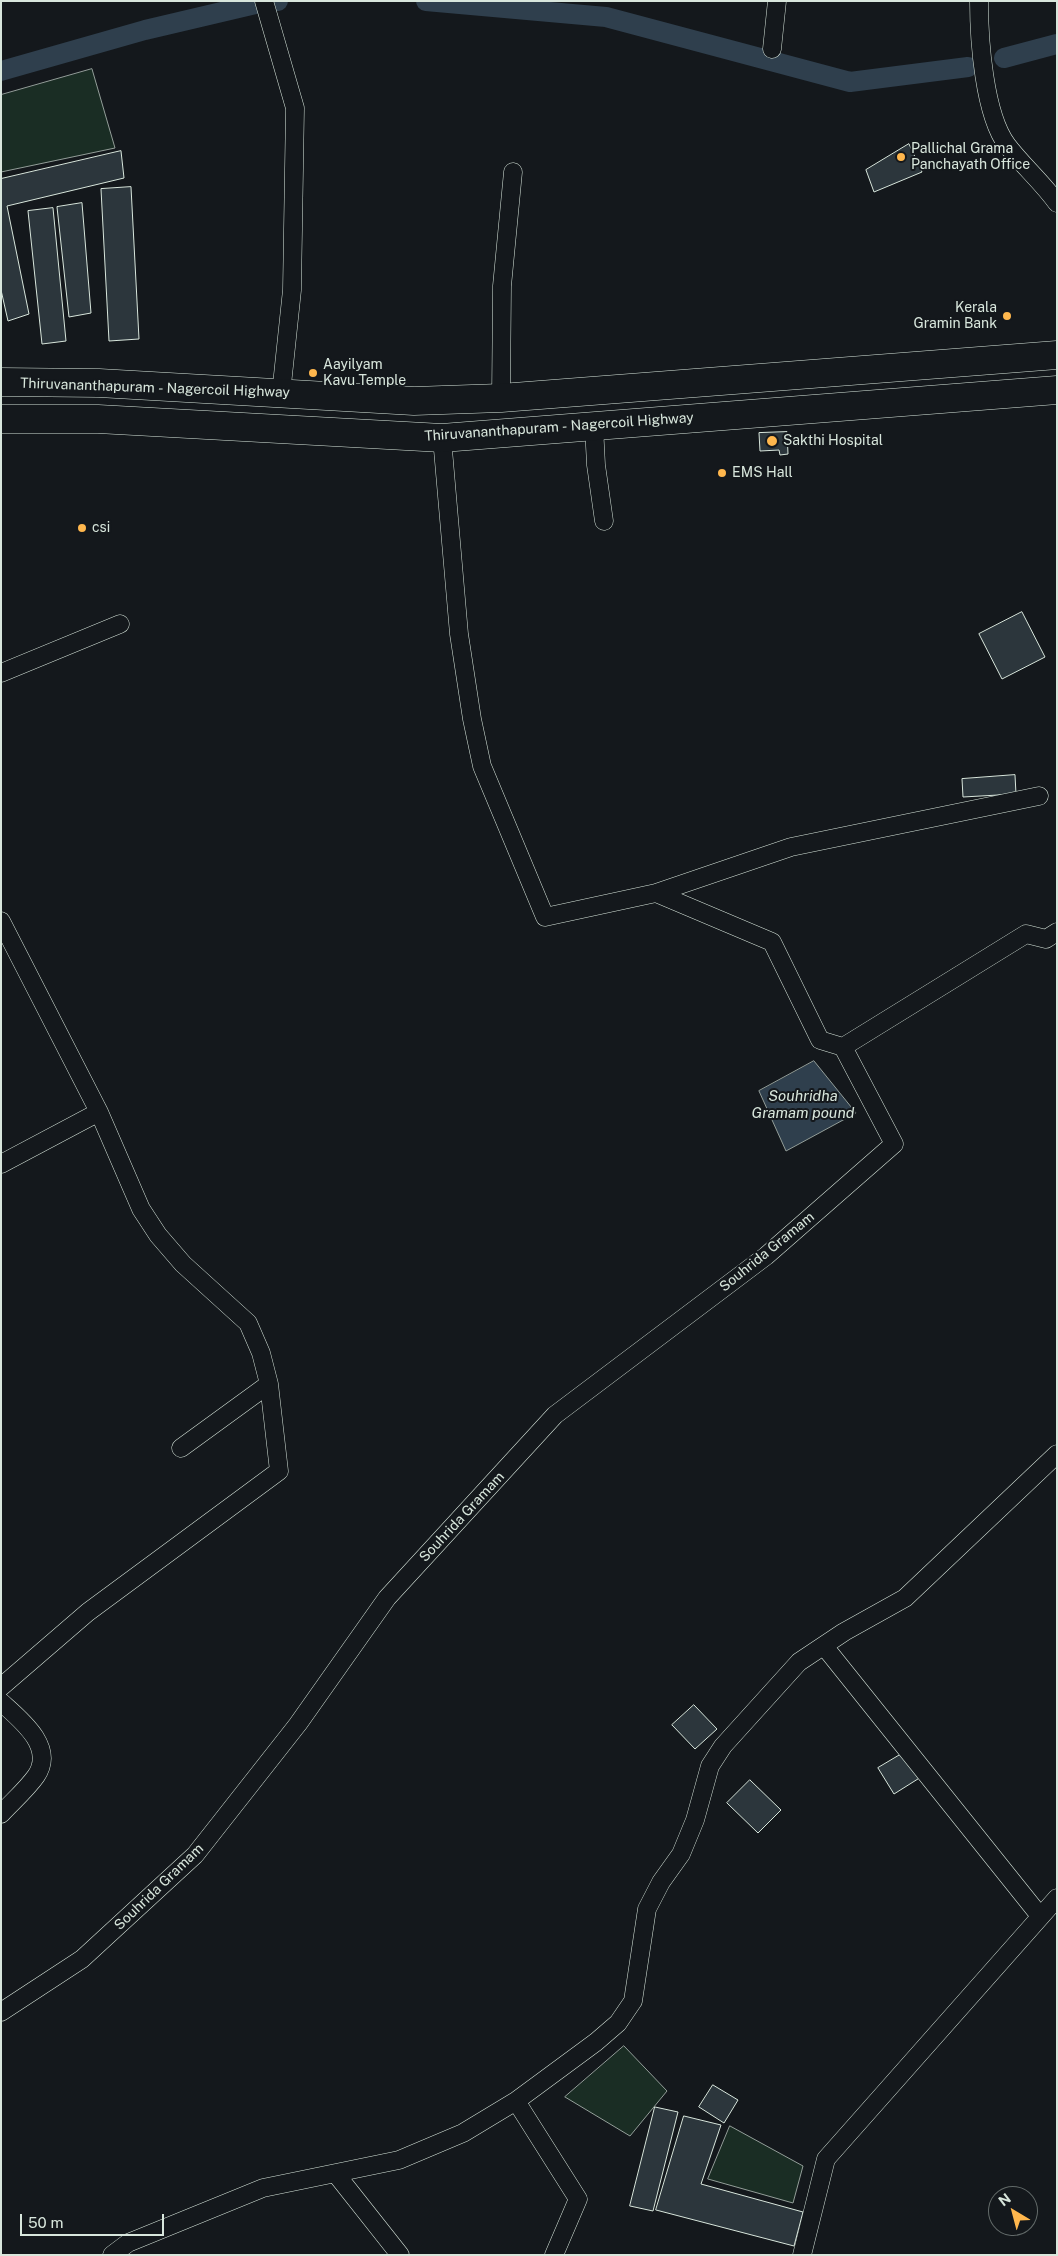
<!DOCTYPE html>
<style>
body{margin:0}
#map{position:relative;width:1058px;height:2256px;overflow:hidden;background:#14181c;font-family:"Public Sans",sans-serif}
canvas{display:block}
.frame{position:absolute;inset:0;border:2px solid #d8e6dc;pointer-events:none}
.north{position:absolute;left:988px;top:2186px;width:50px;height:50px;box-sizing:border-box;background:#14181c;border:1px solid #626a69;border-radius:50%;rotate:323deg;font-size:14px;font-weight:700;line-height:20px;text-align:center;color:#d8e6dc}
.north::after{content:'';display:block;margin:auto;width:18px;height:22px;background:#ffb74d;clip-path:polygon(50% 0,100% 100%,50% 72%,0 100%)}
.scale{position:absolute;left:20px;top:2214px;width:144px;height:22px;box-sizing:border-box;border:2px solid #d8e6dc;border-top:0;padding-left:6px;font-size:15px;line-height:18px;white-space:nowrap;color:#d8e6dc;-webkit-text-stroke:4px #14181c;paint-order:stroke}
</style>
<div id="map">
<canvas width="1058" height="2256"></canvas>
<div class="frame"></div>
<div class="north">N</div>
<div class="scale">50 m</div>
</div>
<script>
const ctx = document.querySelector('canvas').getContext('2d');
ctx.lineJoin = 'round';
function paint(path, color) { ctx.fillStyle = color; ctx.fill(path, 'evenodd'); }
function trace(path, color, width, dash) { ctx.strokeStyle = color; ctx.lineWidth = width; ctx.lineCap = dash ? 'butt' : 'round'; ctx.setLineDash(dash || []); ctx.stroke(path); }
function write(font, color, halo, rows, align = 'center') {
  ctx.font = font + ' "Public Sans",sans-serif'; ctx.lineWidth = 4; ctx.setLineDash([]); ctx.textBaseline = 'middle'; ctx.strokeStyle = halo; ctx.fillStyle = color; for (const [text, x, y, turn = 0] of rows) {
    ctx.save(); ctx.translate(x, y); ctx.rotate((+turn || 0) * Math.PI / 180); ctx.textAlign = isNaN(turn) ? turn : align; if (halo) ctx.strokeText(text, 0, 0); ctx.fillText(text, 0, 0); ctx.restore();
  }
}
const green = new Path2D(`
 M92,69L115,148L1,172V95Z
 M624,2046L667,2091L630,2136L565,2097Z
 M730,2126L803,2166L793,2203L708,2179Z`);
paint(green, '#1a2d24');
trace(green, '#939e99', 1);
const water = new Path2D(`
 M814,1061L856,1113L786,1151L759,1091Z`);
paint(water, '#2f3f4d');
trace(water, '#939e99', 1);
trace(new Path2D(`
 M426,1L606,17L850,82L968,67
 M1004,58L1057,44
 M1,71L145,30L264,2L278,1`), '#2f3f4d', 20);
const building = new Path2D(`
 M909,144L922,172L874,192L866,170Z
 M121,151L124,178L7,206L29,314L8,321L1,290V179Z
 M131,187L139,339L109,341L101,189Z
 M82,203L91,313L69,317L57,207Z
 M53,208L66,341L42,344L28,211Z
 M787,432L788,454L780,455L779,450L760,451L759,433Z
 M1022,612L1045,657L1002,679L979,634Z
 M1015,775L1016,794L963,797L962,779Z
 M694,1705L717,1729L695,1749L672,1725Z
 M905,1752L921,1777L894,1794L878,1768Z
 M750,1780L781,1810L758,1833L727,1803Z
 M713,2085L738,2100L724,2123L699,2107Z
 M655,2107L678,2112L653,2211L630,2206Z
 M684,2116L721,2125L701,2184L803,2212L794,2246L656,2210Z`);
paint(building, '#2c363c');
trace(building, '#d8e6dc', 1);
const minor = new Path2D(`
 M264,1L295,108L292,290L281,394
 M979,1C979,40 984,114 1007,145C1023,166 1042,182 1057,203
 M772,49L777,1
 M501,398L502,286L513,172
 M594,426L596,465L604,521
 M442,438L459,634L472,719L482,766L545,917L656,893L772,942L820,1040L843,1047L1026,934L1046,939L1057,932
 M1,673L120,624
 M656,893L791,847L1039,796
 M1,921L99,1112L141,1209L158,1235L183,1264L248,1323L261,1353L269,1384L279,1471L88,1612L1,1687
 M1,1164L99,1112
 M181,1448L269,1384
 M824,1646L1040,1916
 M1,1702C20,1719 56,1747 36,1776C26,1790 12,1802 1,1814
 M1,2012L82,1959L195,1855L298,1724L387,1598L555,1415L766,1256L894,1144L843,1047
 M516,2101L578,2199L554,2255
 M336,2174L400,2255
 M112,2255L128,2243L263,2188L399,2160L463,2133L516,2101L596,2042L618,2023L633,2001L647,1909L661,1882L681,1854L695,1820L710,1766L723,1746L799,1662L844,1632L905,1598L1057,1454
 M802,2255L826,2159L1057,1898`);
const primary = new Path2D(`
 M1,382L99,383L414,401L501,398L1057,355
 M1,419H98L442,438L1057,390`);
trace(minor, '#d8e6dc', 19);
trace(primary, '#d8e6dc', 29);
trace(minor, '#14181c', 18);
trace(primary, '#14181c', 28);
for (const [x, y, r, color] of [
 [901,157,5,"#ffb74d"],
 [1007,316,5,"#ffb74d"],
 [313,373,5,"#ffb74d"],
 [772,441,6,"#ffb74d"],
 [722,473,5,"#ffb74d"],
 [82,528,5,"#ffb74d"]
]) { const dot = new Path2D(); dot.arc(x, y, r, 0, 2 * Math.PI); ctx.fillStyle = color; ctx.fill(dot); trace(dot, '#14181c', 2); }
write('14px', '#d8e6dc', '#14181c', [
 ["Pallichal Grama",911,149],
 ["Panchayath Office",911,165],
 ["Kerala",997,308,"right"],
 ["Gramin Bank",997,324,"right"],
 ["Aayilyam",323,365],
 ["Kavu Temple",323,381],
 ["Sakthi Hospital",783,441],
 ["EMS Hall",732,473],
 ["csi",92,528]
], 'left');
write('14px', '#d8e6dc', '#14181c', [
 ["Thiruvananthapuram - Nagercoil Highway",155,388,2],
 ["Thiruvananthapuram - Nagercoil Highway",559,427,-4],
 ["Souhrida Gramam",767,1252,-39],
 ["Souhrida Gramam",462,1517,-47],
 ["Souhrida Gramam",159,1887,-44]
]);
write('italic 15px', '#d8e6dc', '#14181c', [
 ["Souhridha",803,1096],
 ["Gramam pound",803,1113]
]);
</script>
